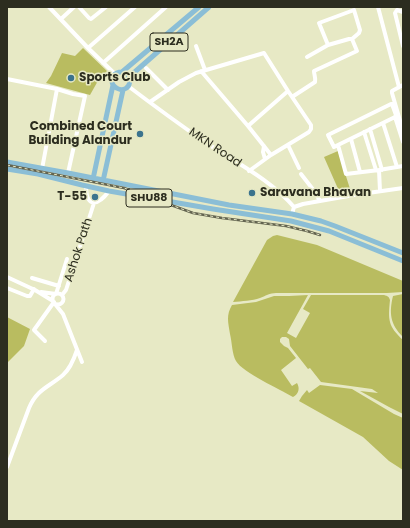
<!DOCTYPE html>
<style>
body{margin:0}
#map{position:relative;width:410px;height:528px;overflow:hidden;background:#e7e9c5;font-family:Poppins,sans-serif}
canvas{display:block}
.frame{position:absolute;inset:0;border:8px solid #2c2d1f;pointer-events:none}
</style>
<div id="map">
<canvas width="410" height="528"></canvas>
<div class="frame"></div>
</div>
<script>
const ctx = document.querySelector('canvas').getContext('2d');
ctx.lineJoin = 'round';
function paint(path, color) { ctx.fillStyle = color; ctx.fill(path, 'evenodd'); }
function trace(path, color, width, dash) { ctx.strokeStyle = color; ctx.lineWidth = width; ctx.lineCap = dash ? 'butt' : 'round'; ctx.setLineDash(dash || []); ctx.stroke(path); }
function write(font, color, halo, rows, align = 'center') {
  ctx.font = font + ' Poppins,sans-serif'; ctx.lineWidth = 3; ctx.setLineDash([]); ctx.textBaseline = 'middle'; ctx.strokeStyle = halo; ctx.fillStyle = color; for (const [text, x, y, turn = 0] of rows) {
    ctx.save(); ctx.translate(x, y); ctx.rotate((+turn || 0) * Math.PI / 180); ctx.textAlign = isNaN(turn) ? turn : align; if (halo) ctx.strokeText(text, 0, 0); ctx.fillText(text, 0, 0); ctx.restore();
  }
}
paint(new Path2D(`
 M83,48L107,71L99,79L90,95L46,83L51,76L62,53L75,56Z
 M338,151L351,192L342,193L339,191L324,157Z
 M277,235L317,245L403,281V292L387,293H276C270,293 265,296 260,298C252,301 242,301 233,302L267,240L273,236Z
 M403,294V337C390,324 389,313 393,296Z
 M308,295L287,333L296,338L310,313L303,309L311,295H384C388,296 389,297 390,300C388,320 388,326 403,340V414L389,407L360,391L378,393L372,389L321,382L310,368L308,369L290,346L289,339L286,337H282L280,339V342L284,346L288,348L296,358L281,370L292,386L297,383C300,388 299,394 293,397C280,389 243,373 236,361C232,354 232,342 230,334C228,322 226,315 232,305L256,302L274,296H289Z
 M7,317L30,329L24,346L7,363Z
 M320,385L352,389L394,414L403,418V470L389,461L363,437L299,401L302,396L307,390L309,393Z`), '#b9bc60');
trace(new Path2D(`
 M49,7L88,48L115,74
 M79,7L89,18L91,19L106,7
 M378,7L399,87
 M403,12L397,10L395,13L403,46
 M61,19L74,7
 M196,46L205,70
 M88,48L135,7
 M307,57L328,45
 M103,63L166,7
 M146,68L168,90
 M201,71L248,126L271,155
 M7,79L57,89L73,94L85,96L68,173
 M403,85L392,91V93L403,131
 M128,86C153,105 179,124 205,142C235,162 270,179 294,207L292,214
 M292,97L315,82C316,78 314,75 314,71L357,51L352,39H349L328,45L319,23L354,10L360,30L359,33L352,39
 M150,102L179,82L196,73L264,53L288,91L311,125V129L309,132L271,155L249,171
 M383,123L397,167
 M248,126L288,91
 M370,129L382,170
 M364,132L376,170
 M351,139L360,172
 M288,145L299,168
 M338,145L334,147L328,135L391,104H392L396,115L395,117
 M264,146L263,152L265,159
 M42,169L57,89
 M379,170L346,174L338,145L395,117L403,142
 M301,174L315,192L320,201
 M86,186C86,208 98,206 109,191
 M380,191L379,170L403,166
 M294,207L303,204L354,195L403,188
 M7,277L35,290L53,301
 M32,278L59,286
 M7,288L27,296H30L34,289
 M41,292L56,294
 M52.5 299a5.5 5.5 0 1 1 11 0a5.5 5.5 0 1 1-11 0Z
 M56,294L67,259
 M62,295L66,290L94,203
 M55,304L63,314L82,362
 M45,341L34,330L54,302
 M7,467L29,408C37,389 49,387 63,375C70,369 74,359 77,350`), '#fff', 4);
trace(new Path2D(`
 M129,77L209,7
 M113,85C122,95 134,87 128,75
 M7,162L68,173L229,205L292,214L321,221L335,226L403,253
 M7,169L38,174L82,185L109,191L213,209L291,221L329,231L403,261
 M93,179L113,85C110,78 114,72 122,72L199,7
 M103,181L123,90`), '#8bbed6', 5);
const rail = new Path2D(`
 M7,165L124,188L193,213L222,218L286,226L307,231L320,235`);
trace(rail, '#636450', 2.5);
trace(rail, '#e7e9c5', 1, [3]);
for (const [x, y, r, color] of [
 [71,78,4,"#3b738d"],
 [140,134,4,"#3b738d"],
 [252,193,4,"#3b738d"],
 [95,197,4,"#3b738d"]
]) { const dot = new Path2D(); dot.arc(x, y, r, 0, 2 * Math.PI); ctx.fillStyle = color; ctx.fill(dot); trace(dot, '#e7e9c5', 1.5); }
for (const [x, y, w] of [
 [169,42,38],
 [149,198,46]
]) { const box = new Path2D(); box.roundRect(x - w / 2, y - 9, w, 18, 3); ctx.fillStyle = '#e7e9c5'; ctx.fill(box); trace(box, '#2c2d1f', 1); }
write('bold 11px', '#2c2d1f', null, [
 ["SH2A",169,42],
 ["SHU88",149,198]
]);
write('bold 12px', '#2c2d1f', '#e7e9c5', [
 ["Sports Club",79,78],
 ["Combined Court",132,127,"right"],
 ["Building Alandur",132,141,"right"],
 ["Saravana Bhavan",260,193],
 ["T-55",87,197,"right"]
], 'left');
write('12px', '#2c2d1f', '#e7e9c5', [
 ["MKN Road",215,148,34],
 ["Ashok Path",79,250,-72]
]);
</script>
